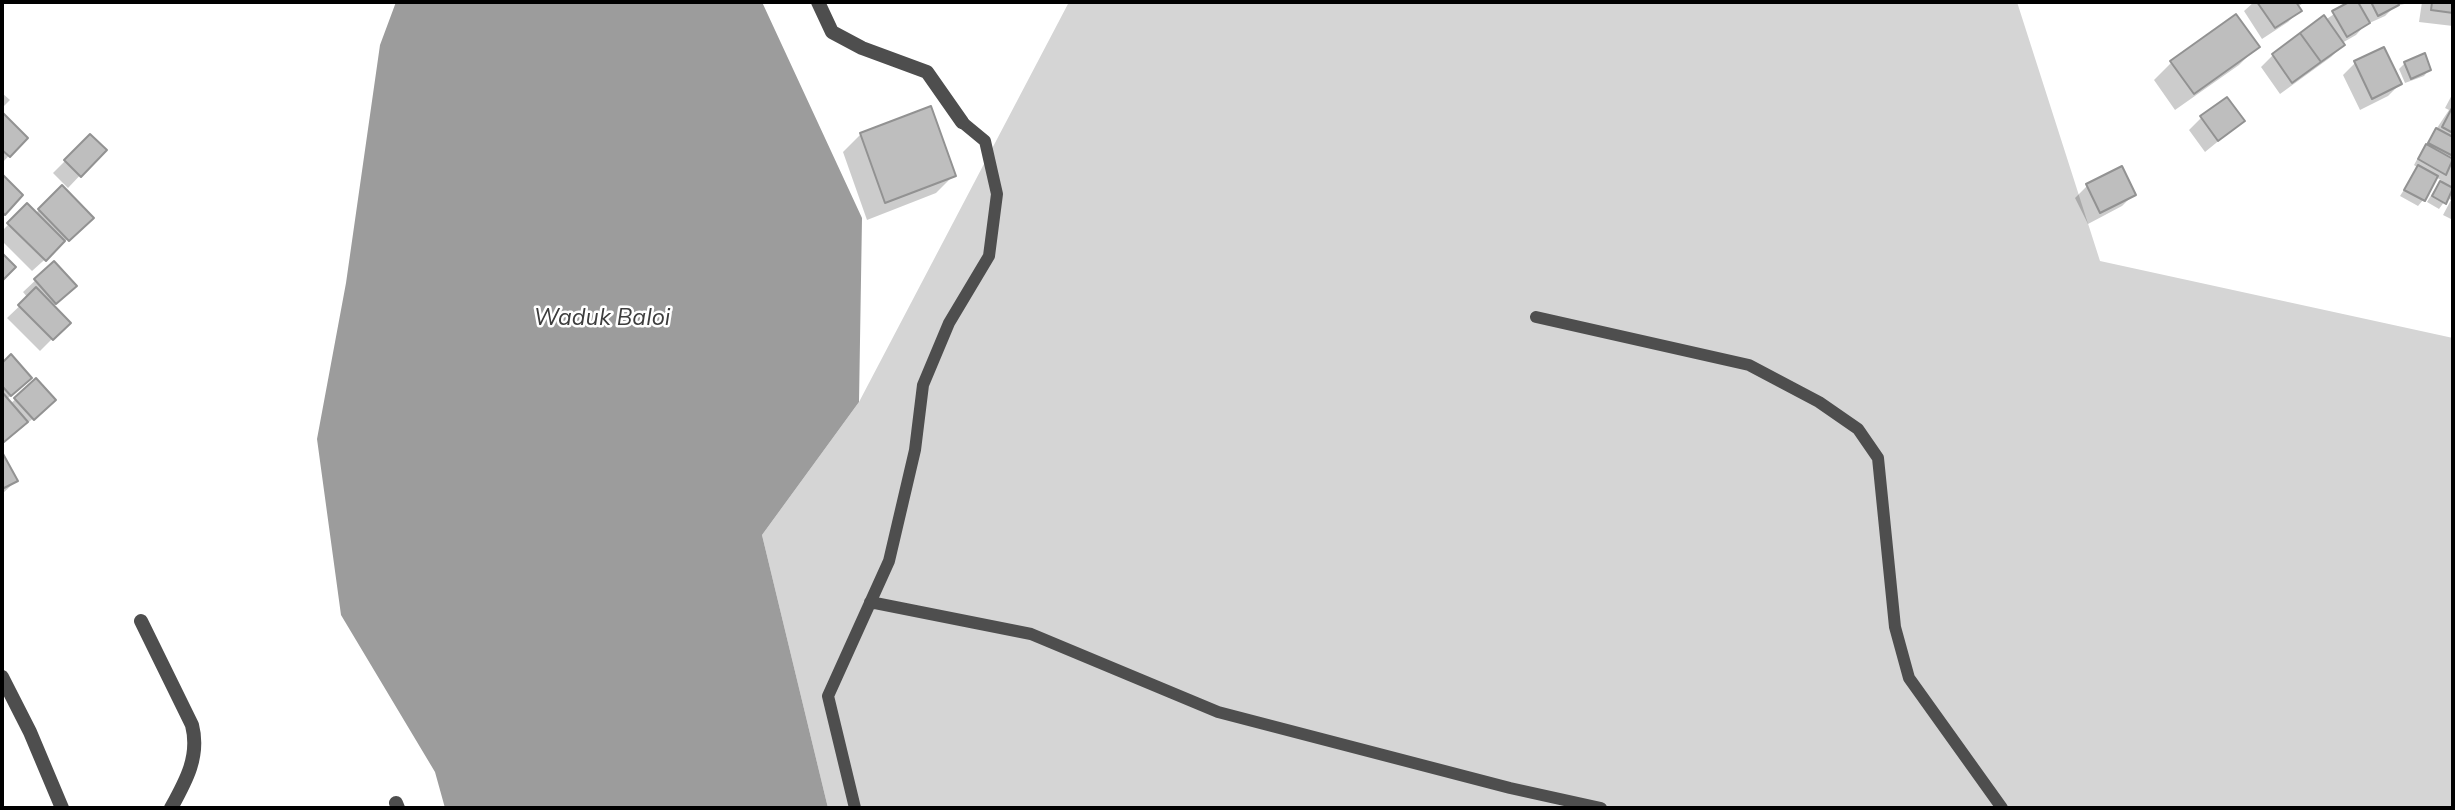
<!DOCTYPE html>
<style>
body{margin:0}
#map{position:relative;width:2455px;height:810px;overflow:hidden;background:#fff;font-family:Mulish,sans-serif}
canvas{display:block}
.frame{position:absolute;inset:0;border:4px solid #000;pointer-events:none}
</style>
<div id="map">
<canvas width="2455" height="810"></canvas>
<div class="frame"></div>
</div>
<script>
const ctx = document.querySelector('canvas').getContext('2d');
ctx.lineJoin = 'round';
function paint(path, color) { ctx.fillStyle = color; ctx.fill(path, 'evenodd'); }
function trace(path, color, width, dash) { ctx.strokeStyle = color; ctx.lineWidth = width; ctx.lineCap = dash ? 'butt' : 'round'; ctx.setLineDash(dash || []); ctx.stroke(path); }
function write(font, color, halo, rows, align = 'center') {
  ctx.font = font + ' Mulish,sans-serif'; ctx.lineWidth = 5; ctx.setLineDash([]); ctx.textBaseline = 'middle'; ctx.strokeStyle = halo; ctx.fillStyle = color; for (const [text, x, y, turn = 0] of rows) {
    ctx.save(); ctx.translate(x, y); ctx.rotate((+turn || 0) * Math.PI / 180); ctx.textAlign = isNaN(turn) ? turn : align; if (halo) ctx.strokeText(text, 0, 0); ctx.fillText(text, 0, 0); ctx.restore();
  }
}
paint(new Path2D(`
 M1069,2H2017L2100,261L2453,338V808H828L762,535L859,402Z`), '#d5d5d5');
paint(new Path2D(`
 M396,2H762L862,218L859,402L762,535L828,808H445L435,772L341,615L317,439L346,283L380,45Z`), '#9c9c9c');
paint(new Path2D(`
 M2254,2H2305L2297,7L2300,10L2288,22L2262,39L2244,11Z
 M2352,2H2414L2395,6L2385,16L2365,25L2356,35L2342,43L2343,45L2331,57L2280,94L2261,67L2273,55Z
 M2422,2H2453V26L2419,22Z
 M2257,47L2239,65L2175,110L2154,80L2172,62Z
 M2355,63L2400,84L2388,96L2360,110L2343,75Z
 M2405,63L2429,70L2424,76L2405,83L2399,69Z
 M2,93L10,100L2,108Z
 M2453,93V155L2450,162L2453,160V220L2443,215L2451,200L2447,198L2439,209L2427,202L2435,189L2442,181L2436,177L2423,200L2418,206L2400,196L2418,168L2414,165L2421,152L2449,110L2445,108Z
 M3,116L26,138L2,163V117Z
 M2201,118L2243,121L2205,152L2189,130Z
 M861,134L954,175L936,193L867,220L843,152Z
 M90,136L104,150L68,188L53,173Z
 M2121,168L2134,194L2122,206L2088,224L2075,198L2087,186Z
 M62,187L91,218L32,271L2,241V231L27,206L35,214Z
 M54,263L62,298L53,307L68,323L40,351L7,318L28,298L23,292Z
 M11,357L17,390L6,400L10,404L36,381L41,412L2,444V365Z
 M2,455L16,481L2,494Z`), '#0003');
const building = new Path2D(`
 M2257,2H2296L2302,11L2275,28Z
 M2349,2H2358L2370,23L2347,37L2332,11Z
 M2371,2H2398L2399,5L2378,16Z
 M2432,2H2453V13L2431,10Z
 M2236,14L2260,47L2194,94L2170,61Z
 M2324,15L2345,45L2321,62L2300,33Z
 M2300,33L2321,62L2292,83L2272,54Z
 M2384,47L2402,84L2372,99L2354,61Z
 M2425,53L2431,70L2411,79L2404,62Z
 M2227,97L2245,121L2218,141L2200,116Z
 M931,106L956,176L885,203L860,133Z
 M2453,106V133L2442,127Z
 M3,113L28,138L10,157L2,150Z
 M2436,128L2453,137V156L2428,143Z
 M90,134L107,150L81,177L64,160Z
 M2426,144L2453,159L2446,175L2418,159Z
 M2418,165L2438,176L2425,201L2404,190Z
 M2122,166L2136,195L2100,213L2086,184Z
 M2,174L23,195L5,215L2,212Z
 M2440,181L2453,188L2446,204L2432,196Z
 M62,185L94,218L69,241L38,209Z
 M27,203L65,241L46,261L7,223Z
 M2,253L16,267L2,281Z
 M54,261L77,286L56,304L34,279Z
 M36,287L71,323L53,340L18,305Z
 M11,354L32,378L11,396L2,386V363Z
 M36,378L56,400L34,420L14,398Z
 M2,392L28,422L4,442L2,440Z
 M2,452L18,481L2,489Z`);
paint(building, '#bebebe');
trace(building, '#929292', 2);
trace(new Path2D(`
 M1536,317L1749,365L1819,402L1858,429L1878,458L1895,627L1909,678L2002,808
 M870,602L1031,634L1218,712L1510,788L1601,808
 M855,808L828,696L889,561L915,450L923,385L949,323L989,256L997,194L985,141L962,122`), '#4e4e4e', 12);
trace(new Path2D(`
 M818,2L832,32L862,48L927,72L962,122
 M141,621L192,725C200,756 186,781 171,808
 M2,677L30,732L62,808
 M396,803L398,808`), '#4e4e4e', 14);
write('italic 23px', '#3d3d3d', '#fff', [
 ["Waduk Baloi",602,318]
]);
</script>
